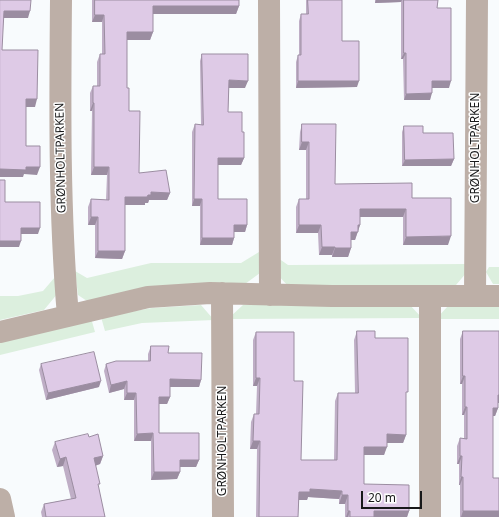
<!DOCTYPE html>
<meta charset="utf-8">
<style>
body{margin:0}
#map{position:relative;width:499px;height:517px;overflow:hidden;background:#f8fbfd;font-family:"Noto Sans",sans-serif}
canvas{display:block}
.scale{position:absolute;left:361px;top:491px;width:61px;height:18px;box-sizing:border-box;border:2px solid #18191a;border-top:0;padding-left:5px;font-size:12px;line-height:14px;white-space:nowrap;color:#18191a;-webkit-text-stroke:3px #fff;paint-order:stroke}
</style>
<div id="map">
<canvas width="499" height="517"></canvas>
<div class="scale">20 m</div>
</div>
<script>
const ctx = document.querySelector('canvas').getContext('2d');
ctx.lineJoin = 'round';
function paint(path, color) { ctx.fillStyle = color; ctx.fill(path, 'evenodd'); }
function trace(path, color, width, dash) { ctx.strokeStyle = color; ctx.lineWidth = width; ctx.lineCap = dash ? 'butt' : 'round'; ctx.setLineDash(dash || []); ctx.stroke(path); }
function write(font, color, halo, rows, align = 'center') {
  ctx.font = font + ' "Noto Sans",sans-serif'; ctx.lineWidth = 3; ctx.setLineDash([]); ctx.textBaseline = 'middle'; ctx.strokeStyle = halo; ctx.fillStyle = color; for (const [text, x, y, turn = 0] of rows) {
    ctx.save(); ctx.translate(x, y); ctx.rotate((+turn || 0) * Math.PI / 180); ctx.textAlign = isNaN(turn) ? turn : align; if (halo) ctx.strokeText(text, 0, 0); ctx.fillText(text, 0, 0); ctx.restore();
  }
}
paint(new Path2D(`
 M259,252L260,273L245,284L87,301L78,295L75,271L87,278L151,263H241Z
 M278,258L288,265L467,264V272L456,285L288,286L276,273Z
 M489,267H499V284H493L486,272Z
 M55,277L58,293L44,310L0,320V296H18L43,291Z
 M409,304L422,318L230,319V317L243,305Z
 M201,305L214,320L142,323L105,331L101,317L152,308Z
 M499,305V319H436L448,306Z
 M91,318L95,332L0,355V342Z`), '#dcefde');
trace(new Path2D(`
 M61,0C60,105 59,211 68,316
 M269,0L270,295
 M222,293L223,517
 M475,296L477,0
 M0,332L148,297L210,293L332,296H499
 M0,499L4,517
 M430,517V296`), '#bdafa7', 22);
paint(new Path2D(`
 M92,0H239V6L236,14H153V32L150,40H127V88L129,111L139,173L170,193L167,200H149L148,203H145V205H125V251L122,259L95,258V225H88V207L91,199L106,200L107,175H91L92,111H90V93L93,86H97V62L100,54H102V22H92Z
 M306,0H342V41L357,87L296,88V62L298,55H299V21L301,14H306Z
 M375,0H438L437,8L449,88H432L430,100H404L403,59H401V2L375,3Z
 M202,54L245,88H229L228,112L242,132L244,158L241,165H218V199L247,225L245,232H234V238L232,245H200V206H192V132L195,124L201,125L200,61Z
 M302,124L335,184L412,198L448,245H403V217H360V225L355,240H351V248L348,257H332V255H319L318,233H296V207L299,199H306V150H299L300,132Z
 M404,126L423,133L454,159L451,166H402V132Z
 M357,331L375,338L406,397V435L403,443H387L384,455H364V484L409,511L407,517H345V504H339V499L308,497L307,500H299L298,517H256L257,449H250L251,422L254,414H256L257,386H253V340L256,332L294,381L301,460H334L335,401L338,393H355L354,340Z
 M463,331L498,403V408L495,416H493V478L499,517H460V485H459V464H457V446L460,438L464,439V415H462V384H460V339Z
 M151,346L168,353L201,380L199,387H170V397L167,404H159V433L199,460L196,467H180V472L177,479L151,480V441H134V400H124V389L109,393L104,371L106,364L148,361V354Z
 M41,364L99,387L46,400L39,370Z
 M89,437L103,456L100,464L95,466L98,487L105,517H42L41,512L44,504L71,499L63,466L57,467L52,450L55,442Z`), '#bfaec6');
paint(new Path2D(`
 M376,0H402L401,2L375,3Z
 M153,6H239L236,14H150Z
 M4,11H30L28,18H1Z
 M95,15H104L102,22H92Z
 M127,32H153L150,40H124Z
 M404,53H406L403,59H401Z
 M229,80L248,81L245,88H226Z
 M298,81H359L357,87L296,88Z
 M432,81H451L449,88H430Z
 M432,93L430,100H404L406,94Z
 M26,99H37L35,107H23Z
 M93,103H94L92,111H90Z
 M302,142H309L306,150H299Z
 M218,158H244L241,165H215Z
 M454,159L451,166H402L405,160Z
 M26,167H40L37,175L24,174L23,177H0V169Z
 M94,167H109L107,175H91Z
 M151,192L170,193L167,200H149L148,203H145V205H122L125,197L148,195Z
 M194,199H202L200,206H192Z
 M360,209H406L403,217H357Z
 M91,217H98L95,225H88Z
 M234,225H247L245,232H232Z
 M299,225H321L318,233H296Z
 M358,225H360L355,240H348L351,232Z
 M21,228H40L38,234H19Z
 M451,236L448,245H403L406,237Z
 M202,238H234L232,245H200Z
 M0,241H21L19,247H0Z
 M322,247H335L332,255H319Z
 M335,248H351L348,257H332Z
 M98,251H125L122,259L95,258Z
 M463,376H465L462,384H460Z
 M256,378H260L257,386H253Z
 M170,379L201,380L199,387H167Z
 M101,381L99,387L46,400L48,393Z
 M127,381L124,389L109,393L111,385Z
 M127,393H136L134,400H124Z
 M498,395H499V403H495Z
 M159,397H170L167,404H156Z
 M465,407H467L464,415H462Z
 M493,408H498L495,416H490Z
 M153,433L151,441H134L137,434Z
 M387,434L406,435L403,443H384Z
 M253,441H260L257,449H250Z
 M364,447H387L384,455H361Z
 M103,456L100,464L91,467L94,458Z
 M460,456H462L459,464H457Z
 M66,457L63,466L57,467L60,459Z
 M180,460H199L196,467H177Z
 M154,472H180L177,479L151,480Z
 M461,477H463L460,485H459Z
 M310,489L342,491L339,499L308,497L307,500H296L299,492Z
 M342,495H348L345,504H339Z
 M348,511H350L348,517H346Z
 M374,511H409L407,517H372Z
 M463,511H499V517H461Z`), '#9b8da1');
const building = new Path2D(`
 M0,0H31L30,11H4L2,50H38L37,99H26V146H40V167H26V170L0,169Z
 M95,0H239V6H153V32H127V88H129V111H140L139,173L166,170L170,193L151,192V195H148L147,197H125V251H98V217H91V199L109,200V167H94V103H93V86H100V54H105L104,15H95Z
 M308,0H342V41H359V81H298V55H301V14H308Z
 M404,0H438L437,8H451V81H432V93L406,94V53H404Z
 M202,54H248V81L229,80L228,112H242V132H244V158H218V199H247V225H234V238H202V199H194L195,124L203,125Z
 M302,124H336L335,184L412,183V198H451V236L406,237V209H360V225H358V232H351V248H335V247H322L321,225H299V199H309V142H302Z
 M404,126H423V133H453L454,159L405,160Z
 M0,180H5V202H40V228H21V241H0Z
 M357,331H375V338H408V392H406V435L387,434V447H364V484L409,485V511H374V517H350V511H348V495H342V491L310,489V492H299L298,517H259L260,441H253L254,414H259L260,378H256V332H294V381H303L301,460H337L338,393H358Z
 M463,331H499V395H498V408H493V478H499V511H463V477H461L462,456H460V438L467,439V407H465V376H463Z
 M151,346H169L168,353H202L201,380L170,379V397H159V433H199V460H180V472H154L153,433L137,434L136,393H127V381L111,385L106,364L116,361H150Z
 M94,352L101,381L48,393L41,364Z
 M88,434L89,437L98,434L103,456L94,458L100,484H98L105,517H46L44,504L76,498L66,457L60,459L55,442Z`);
paint(building, '#decae6');
trace(building, '#9b8da1', 1);
write('12px', '#18191a', '#fff', [
 ["GRØNHOLTPARKEN",476,148,-90],
 ["GRØNHOLTPARKEN",61,158,-91],
 ["GRØNHOLTPARKEN",223,441,-90]
]);
</script>
